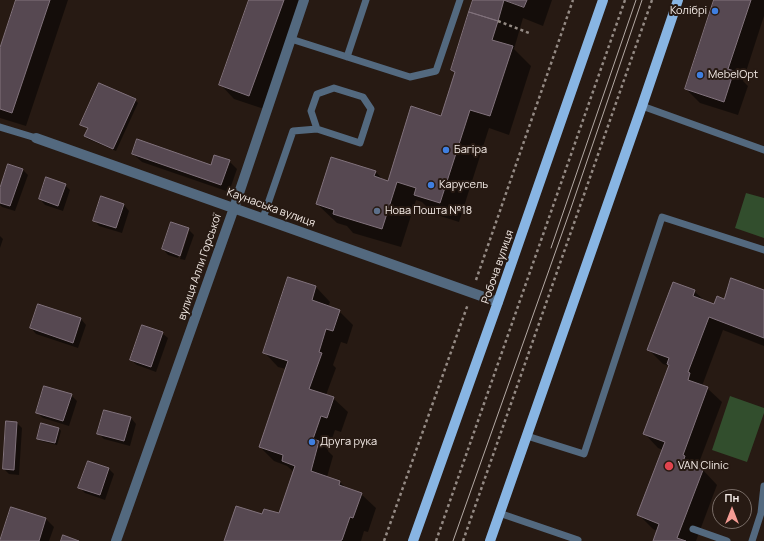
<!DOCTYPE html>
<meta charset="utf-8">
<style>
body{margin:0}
#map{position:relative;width:764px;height:541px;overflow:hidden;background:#271a13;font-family:Manrope,sans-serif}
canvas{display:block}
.north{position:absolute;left:712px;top:489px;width:40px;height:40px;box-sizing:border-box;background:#271a13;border:1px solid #7a6e68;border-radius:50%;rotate:0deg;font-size:11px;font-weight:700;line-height:16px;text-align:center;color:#f6ede8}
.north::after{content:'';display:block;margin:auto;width:14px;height:18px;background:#f59c94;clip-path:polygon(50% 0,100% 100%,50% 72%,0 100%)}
</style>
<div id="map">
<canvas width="764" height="541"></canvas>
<div class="north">Пн</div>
</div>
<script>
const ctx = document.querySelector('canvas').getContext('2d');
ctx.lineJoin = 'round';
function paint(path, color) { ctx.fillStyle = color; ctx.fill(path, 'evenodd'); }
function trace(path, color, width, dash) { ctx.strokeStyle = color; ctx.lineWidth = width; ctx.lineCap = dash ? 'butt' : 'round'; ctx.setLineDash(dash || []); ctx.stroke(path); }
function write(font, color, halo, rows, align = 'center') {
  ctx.font = font + ' Manrope,sans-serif'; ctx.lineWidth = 4; ctx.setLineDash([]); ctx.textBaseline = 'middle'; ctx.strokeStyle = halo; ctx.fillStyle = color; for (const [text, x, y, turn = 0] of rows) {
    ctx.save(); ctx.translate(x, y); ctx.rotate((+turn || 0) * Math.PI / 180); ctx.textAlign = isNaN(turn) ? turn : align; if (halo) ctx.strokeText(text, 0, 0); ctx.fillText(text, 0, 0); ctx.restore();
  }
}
paint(new Path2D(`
 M746,193L764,198V238L735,228Z
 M730,396L764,408V413L747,462L712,450Z`), '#324e2d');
paint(new Path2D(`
 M17,0H68L26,126L0,118V51Z
 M250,0H303L264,109L234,99L220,84Z
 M475,0H552L543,26L523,18L514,49L531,66L509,135L489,128L459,222L434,214L422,202L416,200L401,247L353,233L347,226L337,223L317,204L375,171L384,181L388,182L442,117L455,74L452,70Z
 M715,0H764V16L743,81L748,86L738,115L700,103L686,89Z
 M135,100L138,103L116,151L88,139L85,136L89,129L82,124Z
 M133,154L212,166L229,161L237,169L229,192L142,162Z
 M22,169L28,175L15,211L2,207L0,205V191Z
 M65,185L70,190L63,211L45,205L40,199Z
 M102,198L124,205L129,211L122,233L99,226L94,220Z
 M188,229L194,235L185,260L180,259L189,231H187L178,258L168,255L163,249Z
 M0,236L3,239L0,248Z
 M289,278L316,287L330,302L328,307L339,311L353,325L347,344L341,342L333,365L336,368L326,395L333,398L348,412L341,432L335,430L328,451L333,456L327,477L340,482L347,489L361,494L376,508L368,532L364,531L361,541H225L263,516L280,515L294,472L287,466L274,461L260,447L286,369L278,367L264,352Z
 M694,291L706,302L714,305L724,300L764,291V346L723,330L702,386L707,388L722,402L697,468L703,470L717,485L696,541H654L657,531L653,529L639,515L663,450L658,448L644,433L669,366L663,364L649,350Z
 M39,305L81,319L86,325L78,348L36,334L31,328Z
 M162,333L168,338L156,372L137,365L131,360Z
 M71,395L77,401L69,426L43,418L37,413Z
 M131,418L136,424L130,446L104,439L98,433Z
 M7,422L17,423L22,428L19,475L9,474L4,469Z
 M59,428L61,431L57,445L41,441L38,439Z
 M109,469L114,474L105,500L85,493L79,487Z
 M46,519L54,527L49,541H2Z`), '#0007');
const building = new Path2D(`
 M16,0H50L12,113L0,109V48Z
 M249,0H284L249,96L219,85Z
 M473,0H504L498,21L469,12Z
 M504,0H527L524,7Z
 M714,0H751L728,69L734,71L724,102L685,89Z
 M469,12L498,21L492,40L513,46L490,116L470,110L440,203L414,195L416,188L397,182L382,229L333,214L334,210L316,204L331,157L376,171L374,176L388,181L411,106L441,116L455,72L451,70Z
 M99,83L136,99L113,149L84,136L88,128L80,125Z
 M137,139L211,165L214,155L230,160L221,185L132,154Z
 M8,164L23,169L10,206L0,203V188Z
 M46,177L66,184L58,206L39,199Z
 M101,196L124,204L116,228L93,221Z
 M171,222L189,228L180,256L162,249Z
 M288,277L316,286L312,300L340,310L333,331L326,329L319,352L322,353L309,389L334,397L327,418L321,416L313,439L319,441L311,471L340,481L339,485L362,493L353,518L350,517L342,540L340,541H224L236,506L262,514L264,509L279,513L295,466L282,461L283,455L259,447L288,361L263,353Z
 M731,278L764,290V338L709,317L688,372L690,373L688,380L708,387L683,455L685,456L683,462L703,470L677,538L686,541H653L659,524L637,515L665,442L643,434L669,365L667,364L669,358L647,350L673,282L695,290L693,296L714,304L717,296L724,299Z
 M38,304L81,318L73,343L30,328Z
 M142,325L163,332L151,367L130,360Z
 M44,386L72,394L63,421L36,413Z
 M104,410L131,417L124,441L97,434Z
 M6,421L17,422L14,470L3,469Z
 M41,423L59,428L55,443L37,439Z
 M88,461L109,468L100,495L78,488Z
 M11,507L46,518L39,541H0Z
 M63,535L79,541H61Z`);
paint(building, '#564851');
trace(building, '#81727c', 1);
trace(new Path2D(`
 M498,21L529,33
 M476,280L573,0
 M384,541L468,304
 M436,541L625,0
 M463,541L652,0`), '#948a84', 2.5, [3, 3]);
trace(new Path2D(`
 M291,39L410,77L436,71L460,0
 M347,57L366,0
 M642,106L764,150
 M0,127L36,138
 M263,218L293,131L317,129L360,143L371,109L363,97L334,88L317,94L311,111L317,129
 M527,436L584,454L662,217L764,250
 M499,513L578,540
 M693,529L727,541
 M752,541L761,513L764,486`), '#53697f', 7);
trace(new Path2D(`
 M36,138L498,302
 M116,541L234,208L304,0`), '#53697f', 10);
trace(new Path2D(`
 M413,541L498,302L603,0
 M490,541L642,106L678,0`), '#88b5e3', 10);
trace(new Path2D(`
 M551,248L636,0
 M453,541L571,208L642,0`), '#b4aaa5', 1);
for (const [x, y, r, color] of [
 [715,11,4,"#3f7fe0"],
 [700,75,4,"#3f7fe0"],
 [446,150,4,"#3f7fe0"],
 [431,185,4,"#3f7fe0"],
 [377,211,4,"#5c6f8a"],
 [312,442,4,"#3f7fe0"],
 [669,466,5,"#e0444e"]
]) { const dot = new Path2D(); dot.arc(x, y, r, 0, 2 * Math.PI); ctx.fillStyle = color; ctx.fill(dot); trace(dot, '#271a13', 1.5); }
write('11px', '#f6ede8', '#271a13', [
 ["Колібрі",707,11,"right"],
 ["MebelOpt",708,75],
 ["Багіра",454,150],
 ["Карусель",439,185],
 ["Нова Пошта №18",385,211],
 ["Друга рука",320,442],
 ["VAN Clinic",678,466]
], 'left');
write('11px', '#f6ede8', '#271a13', [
 ["Каунаська вулиця",271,208,20],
 ["вулиця Алли Горської",200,267,-71],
 ["Робоча вулиця",498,267,-71]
]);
</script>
